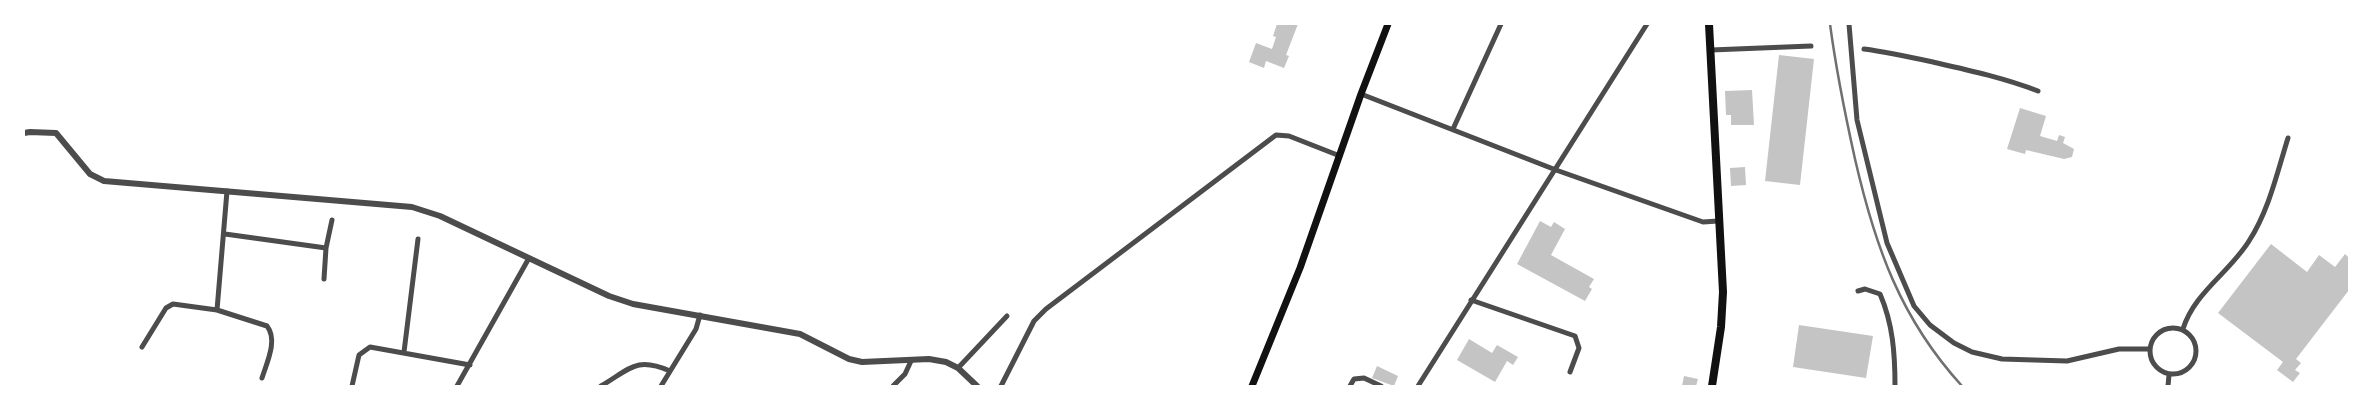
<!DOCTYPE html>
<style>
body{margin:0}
#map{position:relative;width:2373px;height:410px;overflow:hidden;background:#fff;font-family:"PT Serif",serif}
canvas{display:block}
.frame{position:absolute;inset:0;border:25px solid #fff;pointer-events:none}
</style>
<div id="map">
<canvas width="2373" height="410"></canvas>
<div class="frame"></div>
</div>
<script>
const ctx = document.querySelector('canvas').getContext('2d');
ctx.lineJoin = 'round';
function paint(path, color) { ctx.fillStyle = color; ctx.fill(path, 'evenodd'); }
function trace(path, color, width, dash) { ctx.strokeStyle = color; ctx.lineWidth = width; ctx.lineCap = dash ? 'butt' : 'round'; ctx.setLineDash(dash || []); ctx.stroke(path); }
paint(new Path2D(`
 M1277,24H1298L1286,55L1289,56L1284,68L1266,61L1264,68L1249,62L1256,43L1272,49L1276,37L1273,36Z
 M1779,55L1814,59L1800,185L1765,181Z
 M1752,90L1754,125H1731V115H1726L1725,91Z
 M2020,108L2046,116L2040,136L2057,141L2059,135L2065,137L2063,143L2074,149L2072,157L2064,159L2026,150L2025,154L2007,149Z
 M1745,167L1746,185L1731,186L1730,168Z
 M1540,221L1551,227L1554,222L1565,229L1551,255L1594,279L1589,287L1592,289L1585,301L1517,264Z
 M2271,244L2307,272L2319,255L2335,267L2345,254L2349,258V290L2296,359L2301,363L2295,370L2300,373L2293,382L2277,370L2283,362L2218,313Z
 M1799,325L1873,336L1866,378L1793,367Z
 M1469,339L1492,353L1497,345L1518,357L1513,365L1507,361L1495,382L1457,360Z
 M1377,366L1398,376L1394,386L1372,378Z
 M1684,376L1698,379L1696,386H1682Z`), '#c4c4c4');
trace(new Path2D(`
 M1849,24L1857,120L1887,243L1914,306L1930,325L1954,343L1972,352L2002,359L2067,361L2119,349H2149
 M1864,49C1887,52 1910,57 1933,62C1968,70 2004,78 2038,91
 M1711,50L1811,46
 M1361,94L1556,170L1703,222L1718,221
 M1453,129L1501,24
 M225,234L326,248
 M324,279L326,248L332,220
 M1858,291L1865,289L1880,294C1893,324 1895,354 1895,386
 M1471,300L1575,336L1579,348L1570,372
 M217,310L227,191
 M2150 351a23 23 0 1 1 46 0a23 23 0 1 1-46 0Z
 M2183,329C2194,293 2229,273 2249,241C2269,210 2277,173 2288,138
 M142,347L166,308L173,304L217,310L267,326C278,340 267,362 262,378
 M404,352L418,239
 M958,368L1007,316
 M352,386L359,355L370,347L470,365
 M457,386L529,258
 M601,386C630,369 636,356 670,371
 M661,386L696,329L700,315
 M893,386L905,374L911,361
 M1001,386L1034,321L1046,309L1276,135L1289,136L1340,156
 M1350,386L1354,379L1364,378L1381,386
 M1418,386L1647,24
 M2168,386L2169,375`), '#4c4c4c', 5);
trace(new Path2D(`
 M24,133L30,132L56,133L90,174L104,181L412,207L440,216L609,296L633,304L800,334L849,359L862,362L929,359L946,362L958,368L977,386`), '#4c4c4c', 6);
trace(new Path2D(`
 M1252,386L1300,268L1361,94L1388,24`), '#111', 7);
trace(new Path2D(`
 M1709,24L1723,292L1721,327L1712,386`), '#111', 8);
trace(new Path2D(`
 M1830,24C1836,69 1845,114 1855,159C1875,246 1900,318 1962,386`), '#707070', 2.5);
</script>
